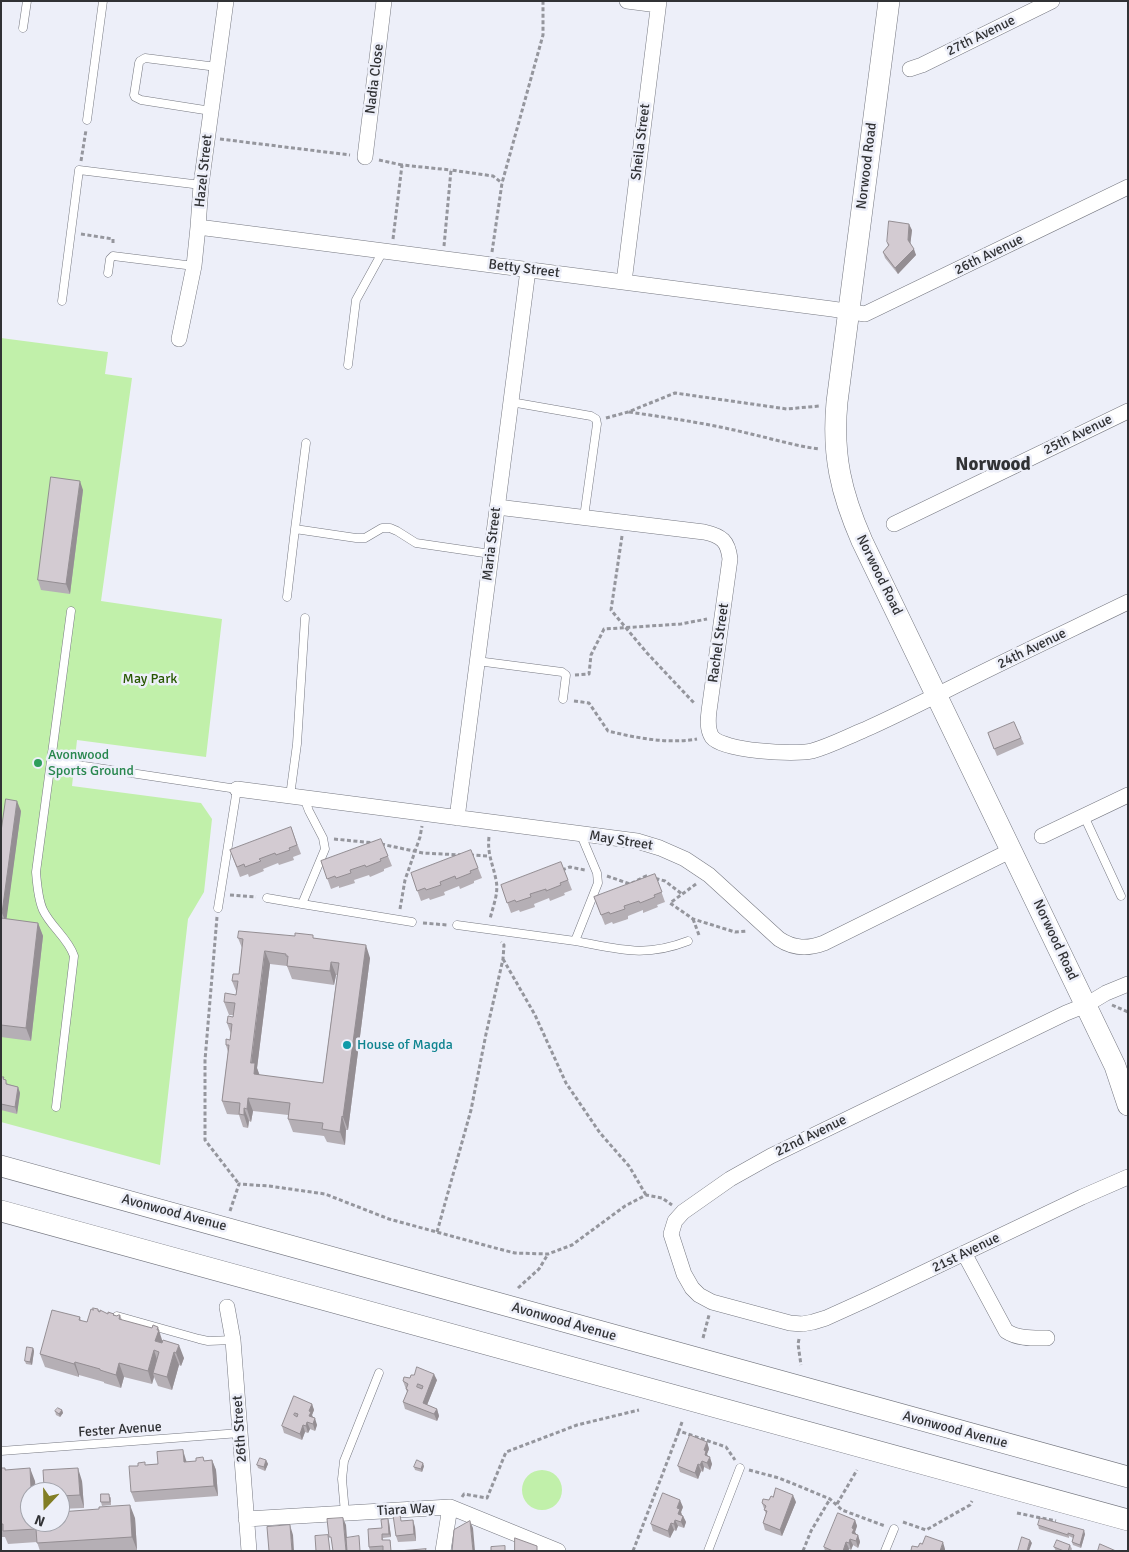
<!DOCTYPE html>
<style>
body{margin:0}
#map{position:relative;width:1129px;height:1552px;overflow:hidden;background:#edeff9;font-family:Signika,sans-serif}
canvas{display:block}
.frame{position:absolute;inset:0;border:2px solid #313235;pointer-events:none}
.north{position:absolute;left:20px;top:1482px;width:50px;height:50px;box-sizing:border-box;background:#edeff9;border:1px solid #a2a3ab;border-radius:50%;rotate:201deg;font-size:14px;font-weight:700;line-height:20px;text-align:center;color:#313235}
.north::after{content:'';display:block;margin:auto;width:18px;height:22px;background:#827e25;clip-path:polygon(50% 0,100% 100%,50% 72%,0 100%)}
</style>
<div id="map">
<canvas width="1129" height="1552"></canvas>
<div class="frame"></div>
<div class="north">N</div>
</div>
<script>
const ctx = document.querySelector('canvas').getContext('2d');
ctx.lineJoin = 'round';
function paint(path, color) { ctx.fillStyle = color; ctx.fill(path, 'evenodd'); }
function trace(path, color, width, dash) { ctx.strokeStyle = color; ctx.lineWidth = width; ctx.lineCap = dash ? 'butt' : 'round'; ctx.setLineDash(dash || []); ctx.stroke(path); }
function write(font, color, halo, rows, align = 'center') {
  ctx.font = font + ' Signika,sans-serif'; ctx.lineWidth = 5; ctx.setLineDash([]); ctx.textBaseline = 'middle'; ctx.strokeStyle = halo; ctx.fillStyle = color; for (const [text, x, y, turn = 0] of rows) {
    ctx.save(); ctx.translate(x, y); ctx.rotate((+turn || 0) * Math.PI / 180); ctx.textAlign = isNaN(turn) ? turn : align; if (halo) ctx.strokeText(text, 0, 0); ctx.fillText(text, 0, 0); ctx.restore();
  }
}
paint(new Path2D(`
 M1,338L108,352L105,374L132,378L101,601L222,619L206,757L77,740L72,786L201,803L212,819L204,892L188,919L160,1165L1,1122Z
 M522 1490a20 20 0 1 1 40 0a20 20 0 1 1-40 0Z`), '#c1f0aa');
const lane = new Path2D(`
 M23,28L27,1
 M211,111L141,100L135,97L134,95L139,63L140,61L145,58L217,67
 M87,120L103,1
 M108,273L110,259L113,256L194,266
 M62,301L79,170L201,185
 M348,365L356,300L383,251
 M511,402L591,416L596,419L597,424L584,517
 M295,529L306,443
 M287,597L295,529L356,538H365L382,528H390L397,531L416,543L491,554
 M477,661L562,672L566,675L563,699
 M51,761L71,611
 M290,796L297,744L305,618
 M304,798L309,811L323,838L325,849L302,904L412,922
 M1084,816L1121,896
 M267,898L302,904
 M457,925L575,941L598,883L597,873L581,835
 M575,941C619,949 644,958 688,941
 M56,1107L74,956C68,938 51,927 43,910C38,899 37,884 36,872L51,761L237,789L218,908
 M117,1316L199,1339L208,1341L233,1340
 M1,1451L240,1433
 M345,1513L342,1479L344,1461L379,1373
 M708,1551L740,1468
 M885,1551L894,1529`);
const street = new Path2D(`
 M627,1L658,5
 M910,69L922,65L1052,1
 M365,157L384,1
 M198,227L832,309L865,314L1128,187
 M624,282L659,1
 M179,339L194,266L198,227L201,185L226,1
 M497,507L704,532C722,536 728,541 730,559L709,711C708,719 707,729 712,737C723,751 794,755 812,751C830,746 847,737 864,730C891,718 917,705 943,692C1004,661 1066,632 1128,602
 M894,524L1128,411
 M237,789L637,841L660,848L685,859L709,875L779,939C794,949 808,949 824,943L1012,850
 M457,818L528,270
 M1042,836L1128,795
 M1128,984L1106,993L1086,1005L1066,1013L771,1156L730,1179L683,1212L675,1221L671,1234L684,1274L692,1288L699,1295L712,1302L790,1323L802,1324L813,1322L826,1318L868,1299L1082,1197L1128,1177
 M964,1253L1006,1331C1018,1339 1033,1338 1047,1338
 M227,1307L233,1340L249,1551
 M246,1519L450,1507L558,1551
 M443,1551L450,1507`);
const secondary = new Path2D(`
 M889,1L837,402C832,455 841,493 862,541L1115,1066L1128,1105
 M1,1166L1128,1477
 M1,1211L1128,1520`);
trace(lane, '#767881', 9);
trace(street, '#767881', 16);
trace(secondary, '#767881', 22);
trace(new Path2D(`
 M220,139L350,155
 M379,160L402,165
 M81,161L86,130
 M81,234L113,239V245
 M393,239L402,165L451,170
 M444,246L451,170L493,176L502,183
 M492,252L502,183L543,35V1
 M629,412C670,418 711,424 751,434C773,439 796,446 819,449
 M606,418L628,412L675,393L787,409L819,406
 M622,536L611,610L647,653L695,704
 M575,675L589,674L591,655L604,629L681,624L707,619
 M574,701L589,703L608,731C637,738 667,744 697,739
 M489,837C487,854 493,864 496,880C499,893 493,906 490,919
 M334,839L375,843
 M381,844L423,853L461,855
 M470,855L488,856
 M562,870L570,867L585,870
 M607,876L630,884L646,876L665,881L682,894
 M696,884L670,903L693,919L735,932L747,931
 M230,895L256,897
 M400,909L405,880L420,837L422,826
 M217,917L205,1060V1140L239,1184
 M693,919L699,935
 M423,923L447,925
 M503,959L535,1015L566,1083L600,1133L629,1166L646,1195
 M1112,1005L1128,1012
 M230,1211L239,1184L269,1186L325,1194L389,1219L499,1249L515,1253L548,1254L572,1245L625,1206L646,1195L662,1198L672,1205
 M437,1232L471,1110L486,1034L503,959L504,945L501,942
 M518,1288L539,1269L548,1254
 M703,1338L709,1315
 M799,1339L798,1344L801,1365
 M682,1422L679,1431L726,1447L735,1460
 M749,1470L779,1478L806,1489L830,1499L842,1510L885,1526
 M462,1497L464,1494L487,1498L506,1452L577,1425L639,1410
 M837,1504L857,1470
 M1017,1513L1056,1521
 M903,1522L926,1530L970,1505L972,1501
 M633,1551L679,1431
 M803,1551L811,1531L830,1499`), '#95969d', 3, [4, 2.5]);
trace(lane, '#fff', 8);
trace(street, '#fff', 15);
trace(secondary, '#fff', 21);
paint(new Path2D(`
 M912,230L910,244L916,255L898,274L885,258L883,252L888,246L887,242Z
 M83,490L70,594L41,590L38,580Z
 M1014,722L1024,744L997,756L988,733Z
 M21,811L6,919L38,923L43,936L31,1041L1,1037V832Z
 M291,827L301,854L293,857L294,860L279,865L278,863L263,869L264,871L249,877L248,874L240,877L230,850Z
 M381,839L392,866L384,869V871L370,877L369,875L354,880L355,883L339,888V886L331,889L321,861Z
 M471,850L482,878L474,881V883L460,889L459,886L444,892L445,895L430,900L429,898L421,901L411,873Z
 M561,862L572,890L564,893L565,895L550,901L549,898L534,904L535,907L520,912L519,910L511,913L501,885Z
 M655,874L665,902L657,905L658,907L643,913V910L628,916V919L613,924L612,922L605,925L594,897Z
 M238,938H314L370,958L348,1130H346L345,1145L327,1142L324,1136L293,1132L288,1119V1115L253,1111L251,1122L249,1121L248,1128L243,1127L239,1115L227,1114L222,1101L228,1052L226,1045L230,1040L231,1034L227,1023L233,1017V1015H229L224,1002L236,995V991L232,981L239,974L242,948ZM270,964L287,966L292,979L334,985L336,975H337L323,1083L259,1075L257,1068Z
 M1,1077L8,1084L18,1087L20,1093L17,1114L1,1110Z
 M98,1309L99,1311L108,1314H114L115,1316H117L120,1315L122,1320L162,1340L184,1358L181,1366L179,1365L172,1390L158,1386L154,1377L152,1384L124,1377L121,1388L104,1383V1382L79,1375V1377L45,1367L40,1354L80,1317L81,1321L87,1322Z
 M33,1348L34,1351L32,1365L26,1364L25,1361Z
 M437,1380L427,1405L437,1409L439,1416L437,1421L405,1409L403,1402L407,1392L403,1381Z
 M294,1396L312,1404L314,1410L312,1415L317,1425L315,1431L310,1429L308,1433L305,1432L302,1440L284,1433L282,1426Z
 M62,1410L63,1413L60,1417L56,1415L55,1411Z
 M707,1442L709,1449L707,1454L712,1464L710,1470L704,1467L703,1472L701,1471L698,1479L680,1472L678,1466Z
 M203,1457L204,1461L212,1460L216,1470L218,1496L135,1502L131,1492L146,1465L158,1464L186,1460L187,1462L196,1461Z
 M266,1460L268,1464L265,1471L258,1468L257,1465Z
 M424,1466L422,1472L415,1470L414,1467Z
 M1,1468L35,1481V1487H44L82,1481L84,1508L60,1509V1492H30V1522L135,1518L137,1550L120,1551H40L37,1542L8,1544L5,1537H1Z
 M111,1497V1505L102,1506L101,1502Z
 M773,1497L796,1502L782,1536L765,1530L763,1523L766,1514L762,1503L769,1500Z
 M683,1507L681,1512L682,1515L683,1516L686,1522L684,1528L678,1526L676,1531L674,1530L670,1538L653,1531L651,1524Z
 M388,1519L389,1522L391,1537L383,1538V1540H390L391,1543L383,1550L370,1551L369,1547Z
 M855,1520L857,1526L855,1532L856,1535H858L860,1542L858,1548L853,1545L851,1550L849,1549L848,1551H825L824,1547Z
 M403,1521L415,1527L416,1541L398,1542L396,1536Z
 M1038,1525L1085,1534L1081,1548L1073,1545L1072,1542L1073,1538L1069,1536V1538L1039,1529Z
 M1070,1545L1072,1549L1071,1551H1056L1054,1547Z`), '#b5afb5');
paint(new Path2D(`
 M909,224L912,230L910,247L908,240Z
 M914,249L916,255L898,274L895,268Z
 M80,481L83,490L70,594L66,584Z
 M17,801L21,811L6,923L2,913Z
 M38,923L43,936L31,1041L26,1028Z
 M366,945L370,958L348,1130L343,1117Z
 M265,951L270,964L257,1068L260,1076L254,1074L251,1063Z
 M331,962L336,975L334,985L330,971Z
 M18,1087L20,1093L17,1114L15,1107Z
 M248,1098L253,1111L251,1122L247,1109Z
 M244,1108L249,1121L248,1128L244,1115Z
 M342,1116L346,1130L345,1145L340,1132Z
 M158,1327L163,1343L155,1341Z
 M179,1345L184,1358L181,1366L176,1353Z
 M33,1348L34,1351L32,1365L30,1362Z
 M154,1350L158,1363L153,1373L154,1377L152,1384L148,1371Z
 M174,1352L179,1365L172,1390L167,1377Z
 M75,1362L79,1375V1377L74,1364Z
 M119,1363L124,1377L121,1388L116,1375Z
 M434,1374L437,1380L425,1410L423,1403Z
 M312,1404L314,1410L312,1415L313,1418L309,1416V1411Z
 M437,1409L439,1416L437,1421L434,1414Z
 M62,1410L63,1413L60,1417L59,1414Z
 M315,1418L317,1425L315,1431L313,1424Z
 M307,1422L310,1429L308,1433L306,1426Z
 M303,1425L305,1432L302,1440L300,1434Z
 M707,1442L709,1449L707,1454L708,1458L705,1455L704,1450Z
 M183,1450L186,1460L187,1472L184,1462Z
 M710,1457L712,1464L710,1470L707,1463Z
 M212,1460L216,1470L218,1496L214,1486Z
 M266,1460L268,1464L265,1471L264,1467Z
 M702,1461L704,1467L703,1472L700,1465Z
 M423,1463L424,1466L422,1472L421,1469Z
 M698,1464L701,1471L698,1479L695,1473Z
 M30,1468L35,1481L36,1492L31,1488Z
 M78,1468L82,1481L84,1508L80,1495Z
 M793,1495L796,1502L782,1536L780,1530Z
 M680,1500L683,1507L681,1512L682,1516L678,1514L677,1508Z
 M130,1505L135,1518L137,1550L132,1537Z
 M683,1516L686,1522L684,1528L681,1522Z
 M343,1518L346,1525L348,1551H346Z
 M388,1519L389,1522L391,1537L389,1534Z
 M413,1520L415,1527L416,1541L414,1534Z
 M675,1520L678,1526L676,1531L674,1524Z
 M855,1520L857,1526L855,1532L857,1535L852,1533V1528Z
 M470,1521L473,1528L475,1551H473Z
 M671,1523L674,1530L670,1538L668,1531Z
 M290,1525L293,1535L294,1551H292Z
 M1084,1530L1085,1534L1081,1548L1080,1545Z
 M858,1535L860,1542L858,1548L856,1541Z
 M850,1539L853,1545L851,1550L849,1543Z
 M1030,1540L1032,1543L1029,1551H1027Z
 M846,1542L849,1549L848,1551H843Z
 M943,1542L945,1549V1551H940Z`), '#948e93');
const building = new Path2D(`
 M889,221L909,224L908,240L914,249L895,268L883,252L889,245L887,242Z
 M51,477L80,481L66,584L38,580Z
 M1014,722L1021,738L994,749L988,733Z
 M6,799L17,801L2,913L1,912V832Z
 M291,827L297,845L289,848L290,850L276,855L275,853L259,859L261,861L245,867L244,864L237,867L230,850Z
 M381,839L388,856L380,859L381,861L366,867L365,865L350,870L351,873L336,878L335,876L327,879L321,861Z
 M471,850L478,868L470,871L471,873L456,879L455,876L440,882L441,885L426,890L425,888L417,891L411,873Z
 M561,862L568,880L560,883L561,885L546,891V889L530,894L531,897L516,902L515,900L507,903L501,885Z
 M655,874L662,892L654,895L655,897L640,903L639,901L624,906L625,909L610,914L609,912L601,915L594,897Z
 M1,918L38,923L26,1028L1,1025Z
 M239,931L295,936V933L313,935V938L366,945L343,1117L342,1116L340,1132L322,1129L323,1123L288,1119L290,1103L248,1098L247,1109L244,1108V1115L239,1114L240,1103L222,1101L229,1045H226V1039L230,1040L232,1024L227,1023L228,1016L233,1017L235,1003L224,1002L225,993L236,995L238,981H232L233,974H239L243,939L238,938ZM265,951L286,954V956H288L287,966L330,971L331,962L339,963L323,1083L254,1074L255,1063H251Z
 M1,1077H4L3,1079L6,1080V1084L18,1087L15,1107L1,1104Z
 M93,1308L98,1309V1311L100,1312V1310L108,1314V1312L114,1314L113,1315L117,1316L118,1315H120L119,1319L152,1328L153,1325L158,1327L157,1330H159L155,1341L162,1343L163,1340L179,1345L176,1353L174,1352L167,1377L153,1373L159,1352L154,1350L148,1371L119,1363L116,1375L100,1370V1369L75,1362L74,1364L40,1354L52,1310L80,1317L79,1320L87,1322L91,1309L93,1310Z
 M27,1347L33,1348L30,1362L25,1361Z
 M417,1367L434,1374L423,1403L437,1409L434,1414L403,1402L408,1390L406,1389L408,1384L403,1381L404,1377L410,1378L411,1375H414ZM418,1384L423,1386L422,1389L417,1387Z
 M294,1396L312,1404L309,1411L311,1412L309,1416L315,1418L313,1424L307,1422L306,1426L303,1425L300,1434L282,1426ZM295,1413L298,1414L297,1417L294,1415Z
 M58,1408L62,1410L59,1414L55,1411Z
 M690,1435L707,1442L704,1450L706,1451L705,1455L710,1457L707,1463L702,1461L700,1465L698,1464L695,1473L678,1466Z
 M183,1450L184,1462L196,1461V1458L203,1457L204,1461L212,1460L214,1486L131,1492L129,1466H138V1463L145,1462V1465L158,1464L157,1452Z
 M260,1458L266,1460L264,1467L257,1465Z
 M417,1460L423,1463L421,1469L414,1467Z
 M1,1468H5V1470L30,1468L31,1488L44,1487L43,1470L78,1468L80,1495L60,1496V1492H30V1522H60V1512L99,1509V1507L130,1505L132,1537L37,1543L36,1529L3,1531V1524H1Z
 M776,1488L793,1495L780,1530L763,1523L767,1511L764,1510L766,1506L762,1503L763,1499L769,1500L771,1496L773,1497Z
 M663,1493L680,1500L677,1508L680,1509L678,1514L683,1516L681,1522L675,1520L674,1524L671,1523L668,1531L651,1524Z
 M101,1494H109L110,1502H101Z
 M838,1513L855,1520L852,1528L854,1529L852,1533L858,1535L856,1541L850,1539L849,1543L846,1542L843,1551H833L824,1547Z
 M400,1514L401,1521L413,1520L414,1534L396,1536L393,1515Z
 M343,1518L346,1551H333L331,1537H329L327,1519Z
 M1040,1518L1084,1530L1080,1545L1072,1542L1074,1535L1068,1533V1535L1038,1525Z
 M388,1519L389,1534H382V1540H390L391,1551H383V1546L369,1547L368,1529L382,1528L381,1520Z
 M470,1521L473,1551H452L454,1530Z
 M290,1525L292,1551H269L267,1527Z
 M328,1535L330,1551H316L315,1536Z
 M359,1536L360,1551H347L346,1538Z
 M926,1536L943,1542L940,1551H912L911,1550L912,1546L918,1547L920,1543L922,1544Z
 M1022,1537L1030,1540L1027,1551H1018Z
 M515,1538L537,1546V1551H515Z
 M1057,1540L1070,1545L1068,1551H1064L1054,1547Z
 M1100,1544L1116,1551H1098Z
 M505,1546V1551H491V1547Z
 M426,1549L425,1551H399Z`);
paint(building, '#d3cbd2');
trace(building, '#948e93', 1);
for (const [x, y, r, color] of [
 [38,763,5,"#2e9e5b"],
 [347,1045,5,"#0f9aa8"]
]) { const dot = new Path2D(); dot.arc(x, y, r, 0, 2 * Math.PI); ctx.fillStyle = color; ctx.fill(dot); trace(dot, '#edeff9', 2); }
write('14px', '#313235', '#edeff9', [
 ["27th Avenue",981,36,-26],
 ["Nadia Close",375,79,-83],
 ["Sheila Street",641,142,-83],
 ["Norwood Road",867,166,-83],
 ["Hazel Street",204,171,-84],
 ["26th Avenue",989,255,-26],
 ["Betty Street",524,269,7],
 ["25th Avenue",1078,435,-26],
 ["Maria Street",492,544,-83],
 ["Norwood Road",879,575,64],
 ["Rachel Street",719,643,-82],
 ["24th Avenue",1032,649,-26],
 ["May Street",621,841,9],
 ["Norwood Road",1055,940,65],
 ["22nd Avenue",811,1136,-26],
 ["Avonwood Avenue",174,1213,15],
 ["21st Avenue",966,1253,-26],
 ["Avonwood Avenue",564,1322,16],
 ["26th Street",240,1429,-94],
 ["Fester Avenue",120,1430,-4],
 ["Avonwood Avenue",955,1430,15],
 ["Tiara Way",406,1510,-3]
]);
write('14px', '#275700', '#edeff9', [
 ["May Park",150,679]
]);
write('14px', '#27864d', '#edeff9', [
 ["Avonwood",48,755],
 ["Sports Ground",48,771]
], 'left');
write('14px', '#0d838f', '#edeff9', [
 ["House of Magda",357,1045]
], 'left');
write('bold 19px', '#313235', '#edeff9', [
 ["Norwood",993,465]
]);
</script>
